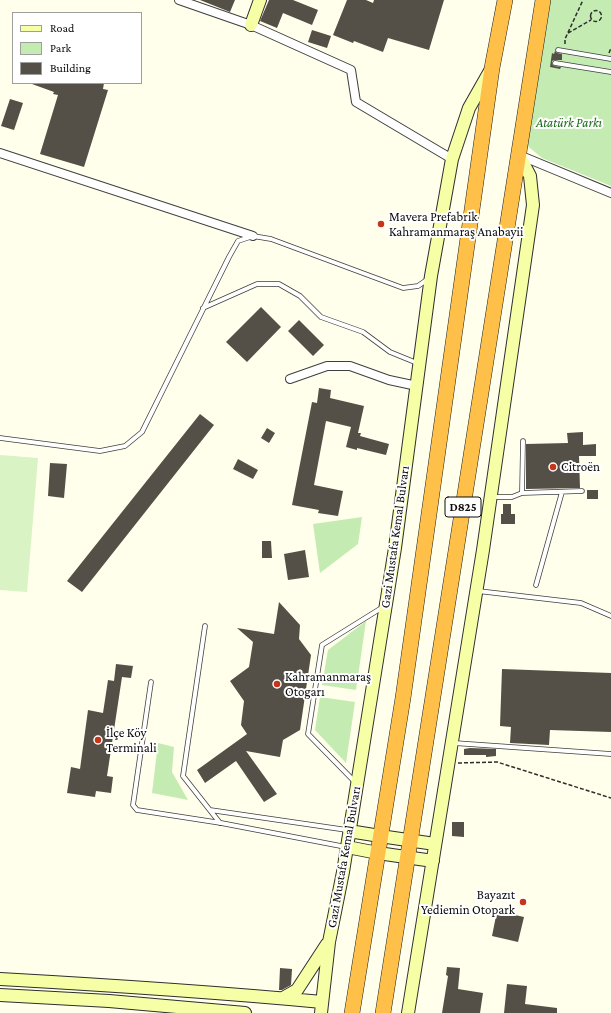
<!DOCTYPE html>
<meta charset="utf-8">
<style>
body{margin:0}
#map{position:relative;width:611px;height:1013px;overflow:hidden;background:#ffffeb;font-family:"Crimson Pro",serif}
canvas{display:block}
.legend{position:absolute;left:12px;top:12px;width:130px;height:72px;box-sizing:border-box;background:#fff;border:1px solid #9e9e9e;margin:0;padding:5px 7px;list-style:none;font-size:12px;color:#0c0c0c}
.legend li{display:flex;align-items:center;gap:8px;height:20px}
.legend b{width:20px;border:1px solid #9e9e9e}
</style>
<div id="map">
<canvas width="611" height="1013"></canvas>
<ul class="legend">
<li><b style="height:5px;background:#f7ffa6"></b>Road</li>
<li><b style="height:11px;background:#c4ecb2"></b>Park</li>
<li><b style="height:11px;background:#555047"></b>Building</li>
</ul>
</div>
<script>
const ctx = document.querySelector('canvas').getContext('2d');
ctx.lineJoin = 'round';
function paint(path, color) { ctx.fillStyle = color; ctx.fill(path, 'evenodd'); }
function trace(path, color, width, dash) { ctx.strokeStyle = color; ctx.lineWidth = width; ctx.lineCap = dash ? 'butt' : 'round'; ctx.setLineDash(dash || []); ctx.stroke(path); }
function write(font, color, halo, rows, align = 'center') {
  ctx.font = font + ' "Crimson Pro",serif'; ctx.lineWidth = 4; ctx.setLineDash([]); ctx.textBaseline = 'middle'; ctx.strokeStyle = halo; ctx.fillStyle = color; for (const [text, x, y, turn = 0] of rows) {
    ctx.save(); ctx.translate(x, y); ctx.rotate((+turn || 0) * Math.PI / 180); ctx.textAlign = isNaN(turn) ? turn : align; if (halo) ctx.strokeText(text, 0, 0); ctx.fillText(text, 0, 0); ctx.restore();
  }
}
paint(new Path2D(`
 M545,0H611V186L542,158L524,143Z
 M362,517L358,544L320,573L313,524Z
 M366,621L356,690L322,685L328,650Z
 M320,697L355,702L346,763L315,730Z
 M158,743L174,747L172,772L188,800L152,793Z`), '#c4ecb2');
paint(new Path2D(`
 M0,455L38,458L27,592L0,590Z`), '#d9f3c4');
paint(new Path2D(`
 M200,0H235L230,12Z
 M269,0H293L318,10L312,25L283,13L277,28L260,21Z
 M347,0H366L373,3L374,0H444L429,50L388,38L383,52L354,41L353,43L333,35Z
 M312,30L331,36L327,48L308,42Z
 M555,51L557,53L562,54V60H554L552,61V64L554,66L561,67L560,69L550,67L552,53L554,54Z
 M32,83H104L103,89L108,90L84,167L40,154L58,95L53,94L54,92L32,84Z
 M10,99L23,103L14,130L1,126Z
 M261,307L281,327L247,362L226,342Z
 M299,320L324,345L313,356L288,331Z
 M319,388L331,390L330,398L364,406L358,433H361L360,436L389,444L386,455L357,448V450L346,447L351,427L326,421L314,485L343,491L338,516L318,513L319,510L292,505L312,402L317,403Z
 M200,414L214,425L82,592L67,581Z
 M267,428L275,433L269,443L261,438Z
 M583,432V445L596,444V456H579L580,488L526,489V444L568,443L567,433Z
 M238,459L258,470L253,479L233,469Z
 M50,463L67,464L64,498L48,496Z
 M587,490H598V499H587Z
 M503,504H511V514H515V524H501V514H503Z
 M262,541H271L272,558H262Z
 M305,550L309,577L288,580L284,554Z
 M279,602L300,625L299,639L311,655L300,730L283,740L280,757L246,751L277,794L264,802L236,761L205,783L197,770L247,734L241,725L244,701L230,681L249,667L253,642L237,628L274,634Z
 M116,664L133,666L131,678L122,677L107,776L113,777L111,793L96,791L95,797L67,793L71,767L80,769L88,710L103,713L108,680L114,681Z
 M502,669L611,673V732L550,730L549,745L510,743L511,727L500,726Z
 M470,748L496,749V756L486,757V755H464V749Z
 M452,822H464V837L452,836Z
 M497,911L524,917L518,942L492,936Z
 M447,967L460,968L458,989L483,993L480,1013H442L448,976L446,975Z
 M280,968L292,969L291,985L282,990H279Z
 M507,984L527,986L525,1004L557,1008V1013H504Z`), '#555047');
const lane = new Path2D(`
 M558,50L611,59
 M555,63L611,72
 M203,308L257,284H279L300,296L321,317L363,332L390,352L417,363
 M0,438L100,451L125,446L142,432L229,257L238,241L253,236L271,239L403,288L418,286L428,279
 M522,493L523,441
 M493,497H512L522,493L582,491
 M536,585L562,492
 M478,591L581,603L611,616
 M205,626L183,776L220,823
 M151,682L133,805L137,810L221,823L346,847
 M454,743L611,754
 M355,782L308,734L322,645L383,607
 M210,810L347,830`);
const street = new Path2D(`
 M179,0L251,25L351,70L356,102L452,159
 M0,153L253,236
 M519,155L611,193
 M290,379L327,366H350L389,380L417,386`);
const secondary = new Path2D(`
 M251,25L260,0
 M349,831L380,836L435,844
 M347,847L378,853L433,861
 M0,979C107,985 215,992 322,1002
 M0,995L109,1001L245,1013
 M283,998L297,990L327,944
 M321,1013L329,942L343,872L395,548L431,276L452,159L469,108L490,71
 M408,1013L483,550L533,205L530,176L519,155`);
const highway = new Path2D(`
 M352,1013L403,698L492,68L505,0
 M383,1013L543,0`);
trace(lane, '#3f3f3f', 5.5);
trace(street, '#3f3f3f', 10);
trace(secondary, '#2e2e2e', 14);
trace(highway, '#1d1d1d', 16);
trace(new Path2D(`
 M590.5 16a5.5 5.5 0 1 1 11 0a5.5 5.5 0 1 1-11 0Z
 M568,33L591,20
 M565,44V39L583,0
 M609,53L611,48
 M458,763L497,762L611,798`), '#2e2e2e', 1.5, [4, 2]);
trace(lane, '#fff', 4);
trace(street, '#fff', 8);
trace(secondary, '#f7ffa6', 12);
trace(highway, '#ffc049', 15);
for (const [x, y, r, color] of [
 [381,224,4,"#c6341a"],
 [553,467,4,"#c6341a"],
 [277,684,4,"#c6341a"],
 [98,740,4,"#c6341a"],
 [523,902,4,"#c6341a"]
]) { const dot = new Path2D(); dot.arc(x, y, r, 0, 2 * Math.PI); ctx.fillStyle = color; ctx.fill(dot); trace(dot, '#fff', 1.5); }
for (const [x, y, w] of [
 [463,507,36]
]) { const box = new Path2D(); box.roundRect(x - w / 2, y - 10, w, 20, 3); ctx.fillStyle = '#fff'; ctx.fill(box); trace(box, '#0c0c0c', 1); }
write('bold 12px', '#0c0c0c', null, [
 ["D825",463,507]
]);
write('italic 13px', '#196818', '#fff', [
 ["Atatürk Parkı",569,123]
]);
write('13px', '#0c0c0c', '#fff', [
 ["Mavera Prefabrik",389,217],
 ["Kahramanmaraş Anabayii",389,232],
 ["Citroën",561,467],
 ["Kahramanmaraş",285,677],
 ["Otogarı",285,692],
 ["İlçe Köy",106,733],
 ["Terminali",106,748],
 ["Bayazıt",515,895,"right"],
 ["Yediemin Otopark",515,910,"right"]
], 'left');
write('13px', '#0c0c0c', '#fff', [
 ["Gazi Mustafa Kemal Bulvarı",395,537,-82],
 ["Gazi Mustafa Kemal Bulvarı",344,857,-80]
]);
</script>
